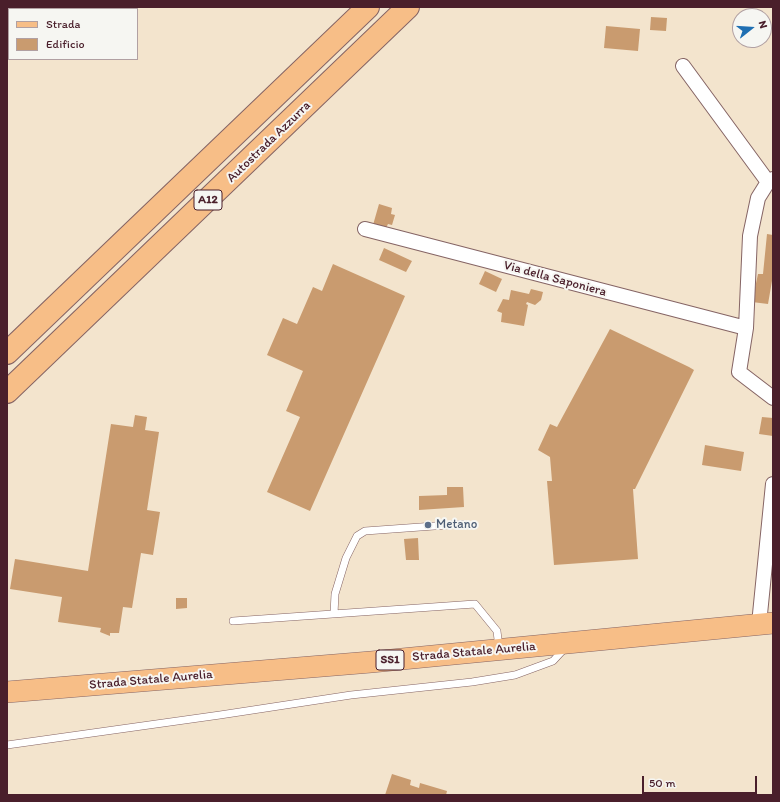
<!DOCTYPE html>
<style>
body{margin:0}
#map{position:relative;width:780px;height:802px;overflow:hidden;background:#f3e4cd;font-family:Itim,sans-serif}
canvas{display:block}
.frame{position:absolute;inset:0;border:8px solid #4a1f2b;pointer-events:none}
.legend{position:absolute;left:8px;top:8px;width:130px;height:52px;box-sizing:border-box;background:#f6f6f2;border:1px solid #b1a0a2;margin:0;padding:5px 7px;list-style:none;font-size:12px;color:#4a1f2b}
.legend li{display:flex;align-items:center;gap:8px;height:20px}
.legend b{width:20px;border:1px solid #b1a0a2}
.north{position:absolute;left:732px;top:8px;width:40px;height:40px;box-sizing:border-box;background:#f6f6f2;border:1px solid #b1a0a2;border-radius:50%;rotate:73deg;font-size:11px;font-weight:700;line-height:16px;text-align:center;color:#4a1f2b}
.north::after{content:'';display:block;margin:auto;width:14px;height:18px;background:#1f6fb2;clip-path:polygon(50% 0,100% 100%,50% 72%,0 100%)}
.scale{position:absolute;left:642px;top:776px;width:115px;height:18px;box-sizing:border-box;border:2px solid #4a1f2b;border-top:0;padding-left:5px;font-size:12px;line-height:14px;white-space:nowrap;color:#4a1f2b;-webkit-text-stroke:3px #f6f6f2;paint-order:stroke}
</style>
<div id="map">
<canvas width="780" height="802"></canvas>
<div class="frame"></div>
<ul class="legend">
<li><b style="height:5px;background:#f7be87"></b>Strada</li>
<li><b style="height:11px;background:#c99b6f"></b>Edificio</li>
</ul>
<div class="north">N</div>
<div class="scale">50 m</div>
</div>
<script>
const ctx = document.querySelector('canvas').getContext('2d');
ctx.lineJoin = 'round';
function paint(path, color) { ctx.fillStyle = color; ctx.fill(path, 'evenodd'); }
function trace(path, color, width, dash) { ctx.strokeStyle = color; ctx.lineWidth = width; ctx.lineCap = dash ? 'butt' : 'round'; ctx.setLineDash(dash || []); ctx.stroke(path); }
function write(font, color, halo, rows, align = 'center') {
  ctx.font = font + ' Itim,sans-serif'; ctx.lineWidth = 4; ctx.setLineDash([]); ctx.textBaseline = 'middle'; ctx.strokeStyle = halo; ctx.fillStyle = color; for (const [text, x, y, turn = 0] of rows) {
    ctx.save(); ctx.translate(x, y); ctx.rotate((+turn || 0) * Math.PI / 180); ctx.textAlign = isNaN(turn) ? turn : align; if (halo) ctx.strokeText(text, 0, 0); ctx.fillText(text, 0, 0); ctx.restore();
  }
}
paint(new Path2D(`
 M651,17L667,18L666,31L650,30Z
 M606,26L640,29L638,51L604,48Z
 M379,204L392,208L391,214L395,215L392,225L388,224L386,228L373,225Z
 M767,234L773,235V275L768,304L752,302L758,274H763Z
 M384,248L412,261L406,272L379,260Z
 M333,264L405,296L310,511L267,492L300,417L286,411L303,371L267,355L283,318L297,324L313,287L322,291Z
 M485,271L502,279L496,292L479,284Z
 M531,289L543,292L541,300L535,305L527,302L526,304L528,305L524,326L501,322L502,313L497,311L503,299L509,300L511,290L529,294Z
 M610,329L689,367L694,370L635,489H633L638,559L554,565L547,481H552L550,457L538,450L550,424L557,427Z
 M135,415L147,417L145,430L159,432L147,510L160,512L153,555L141,553L132,608L123,607L119,633H110V636L100,632L101,628L58,622L62,597L10,589L15,559L88,571L111,424L133,427Z
 M762,417L773,418V436L759,434Z
 M705,445L744,452L741,471L702,465Z
 M447,487H463L464,507L419,510V496L447,495Z
 M418,538L419,560H406L404,539Z
 M176,598H187V608L176,609Z
 M392,774L411,780L410,785L419,788L420,783L447,791L446,795H385Z`), '#c99b6f');
const lane = new Path2D(`
 M334,614L335,594L346,558L357,536L365,531L462,524
 M233,621L475,604L497,631L499,648
 M7,745L220,715L351,695L472,682L515,675L553,661L565,648`);
const street = new Path2D(`
 M683,66L768,182L773,179
 M768,182L758,198L750,236L746,328L739,372L773,398
 M365,229L746,328
 M759,624L773,484`);
const primary = new Path2D(`
 M7,692L371,662L773,623`);
const highway = new Path2D(`
 M7,353L368,7
 M7,392L408,7`);
trace(lane, '#856464', 8);
trace(street, '#856464', 16);
trace(primary, '#856464', 22);
trace(highway, '#856464', 24);
trace(lane, '#fff', 7);
trace(street, '#fff', 14);
trace(primary, '#f7be87', 21);
trace(highway, '#f7be87', 22);
for (const [x, y, r, color] of [
 [428,525,4,"#5c6f8a"]
]) { const dot = new Path2D(); dot.arc(x, y, r, 0, 2 * Math.PI); ctx.fillStyle = color; ctx.fill(dot); trace(dot, '#f6f6f2', 1.5); }
for (const [x, y, w] of [
 [208,200,28],
 [390,660,28]
]) { const box = new Path2D(); box.roundRect(x - w / 2, y - 10, w, 20, 3); ctx.fillStyle = '#f6f6f2'; ctx.fill(box); trace(box, '#4a1f2b', 1); }
write('bold 12px', '#4a1f2b', null, [
 ["A12",208,200],
 ["SS1",390,660]
]);
write('13px', '#4a1f2b', '#f6f6f2', [
 ["Autostrada Azzurra",269,142,-44],
 ["Via della Saponiera",555,279,15],
 ["Strada Statale Aurelia",474,652,-5],
 ["Strada Statale Aurelia",151,680,-5]
]);
write('13px', '#4e5e75', '#f6f6f2', [
 ["Metano",436,525]
], 'left');
</script>
